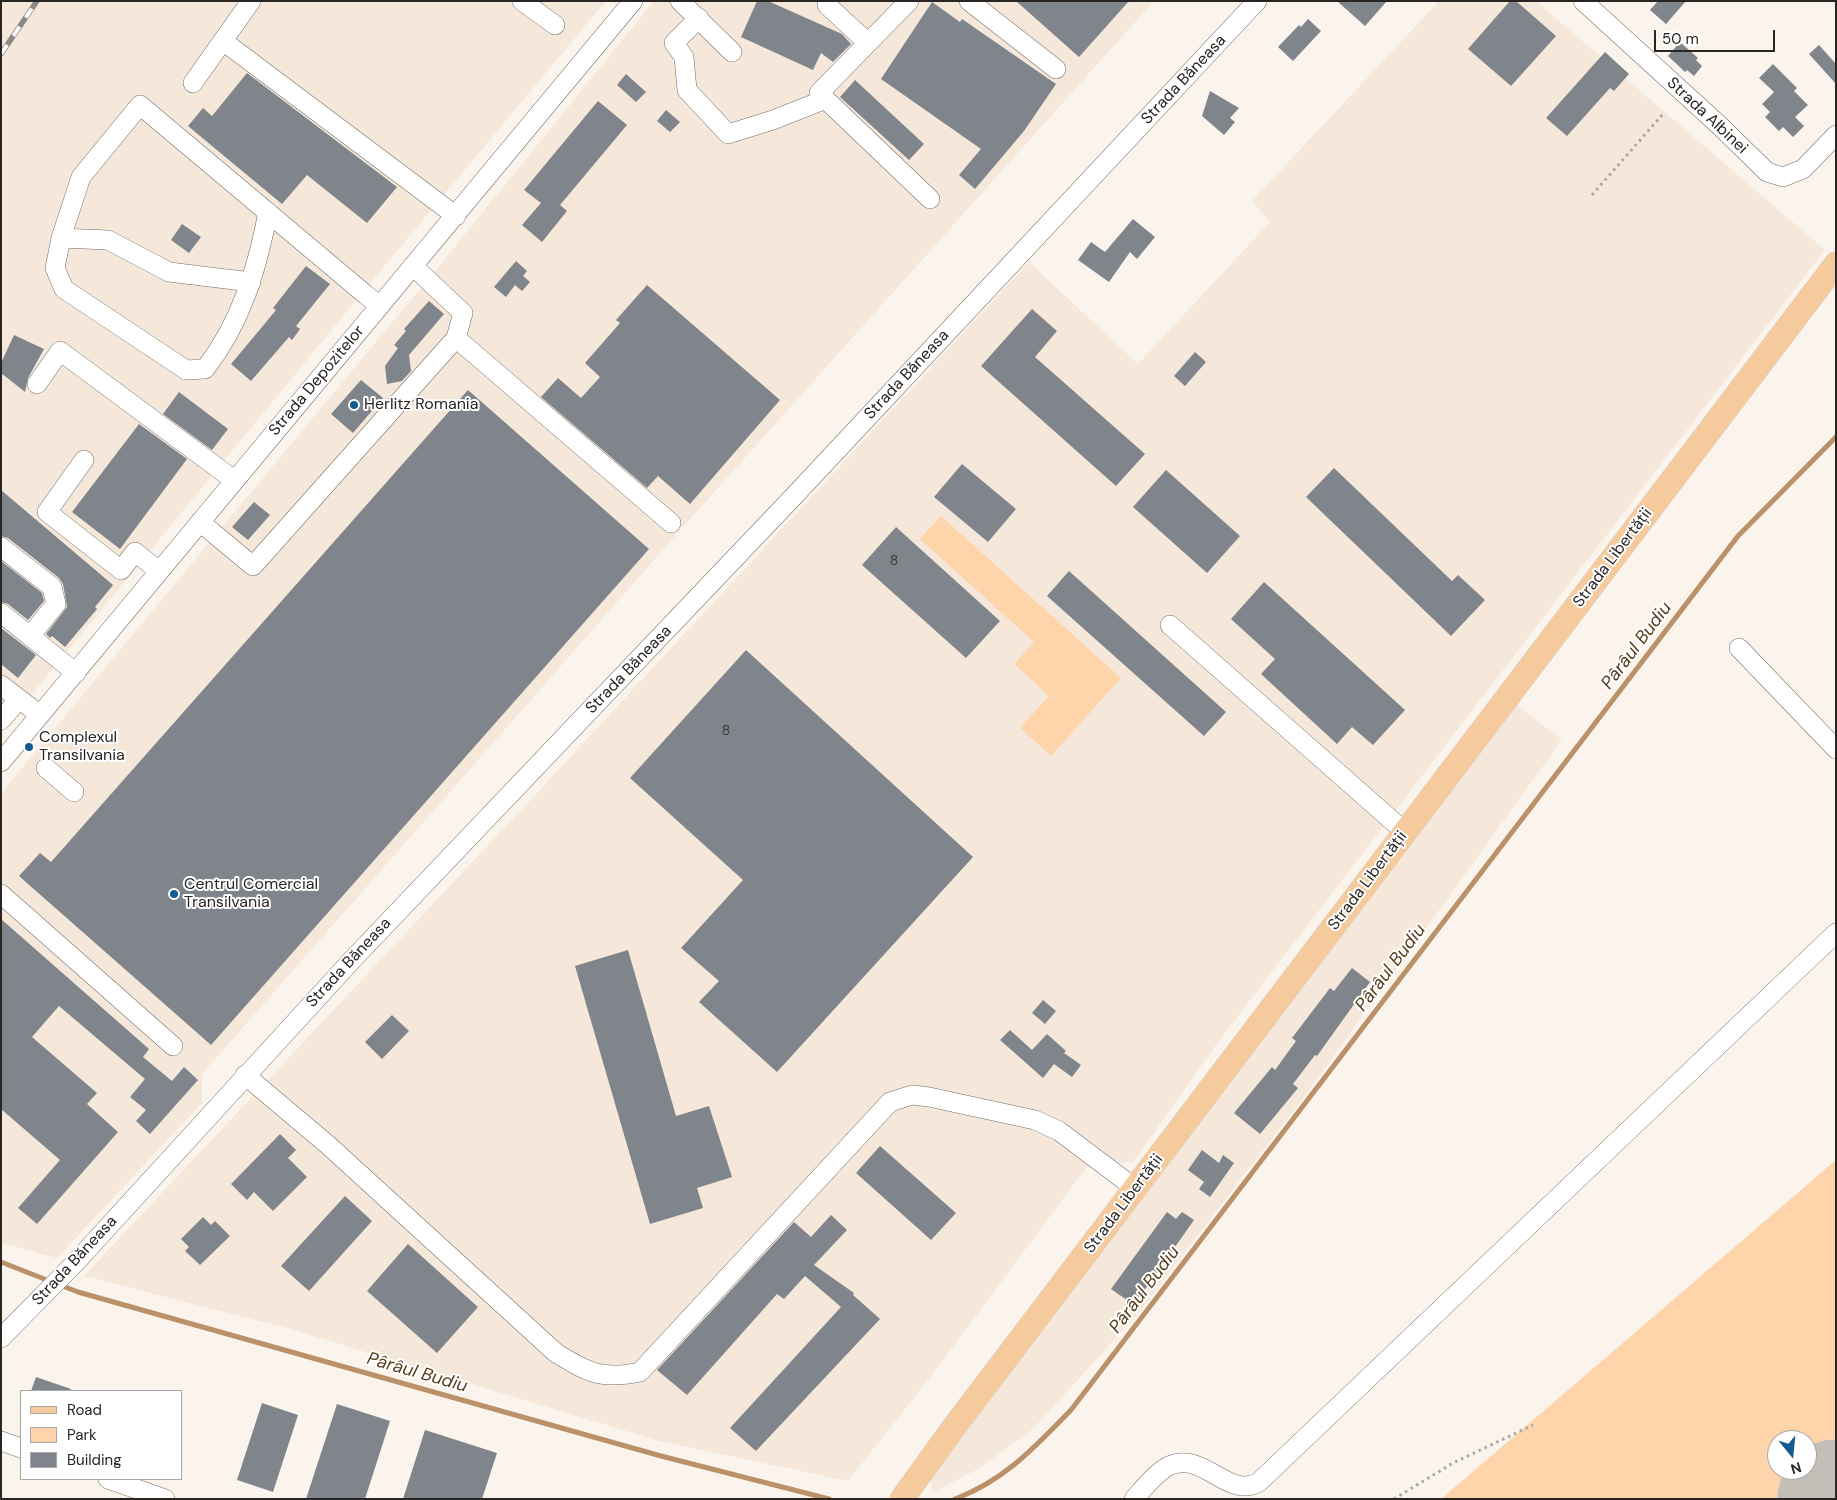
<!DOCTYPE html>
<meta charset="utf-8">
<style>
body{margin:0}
#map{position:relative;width:1837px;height:1500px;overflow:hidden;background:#fbf4ed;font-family:"DM Sans",sans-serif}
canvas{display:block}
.frame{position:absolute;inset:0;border:2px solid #282523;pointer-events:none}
.legend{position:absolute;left:20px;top:1390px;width:162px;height:90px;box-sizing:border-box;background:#fff;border:1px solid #a9a8a7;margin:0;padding:6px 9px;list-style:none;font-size:15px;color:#282523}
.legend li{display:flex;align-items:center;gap:10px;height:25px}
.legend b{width:25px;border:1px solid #a9a8a7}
.north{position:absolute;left:1767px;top:1430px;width:50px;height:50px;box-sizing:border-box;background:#fff;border:1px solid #a9a8a7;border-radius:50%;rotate:163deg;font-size:14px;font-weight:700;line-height:20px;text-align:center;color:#282523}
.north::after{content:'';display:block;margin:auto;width:18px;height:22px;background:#145b8f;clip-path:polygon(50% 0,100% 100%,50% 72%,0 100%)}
.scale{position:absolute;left:1654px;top:30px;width:121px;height:22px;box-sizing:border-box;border:2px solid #282523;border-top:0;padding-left:6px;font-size:15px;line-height:18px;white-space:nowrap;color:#282523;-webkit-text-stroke:4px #fff;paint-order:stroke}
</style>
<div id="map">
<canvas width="1837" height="1500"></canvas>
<div class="frame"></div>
<ul class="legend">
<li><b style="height:6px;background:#f5ca9d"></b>Road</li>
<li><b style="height:14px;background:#fed4ab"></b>Park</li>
<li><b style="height:14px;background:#7f858b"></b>Building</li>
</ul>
<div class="north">N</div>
<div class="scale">50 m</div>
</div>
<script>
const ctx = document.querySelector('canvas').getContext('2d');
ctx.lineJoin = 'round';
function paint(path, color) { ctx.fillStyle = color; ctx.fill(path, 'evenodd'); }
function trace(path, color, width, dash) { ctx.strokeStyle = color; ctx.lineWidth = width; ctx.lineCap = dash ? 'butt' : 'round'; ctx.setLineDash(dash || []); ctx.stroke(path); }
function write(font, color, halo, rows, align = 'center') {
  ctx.font = font + ' "DM Sans",sans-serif'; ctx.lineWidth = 4; ctx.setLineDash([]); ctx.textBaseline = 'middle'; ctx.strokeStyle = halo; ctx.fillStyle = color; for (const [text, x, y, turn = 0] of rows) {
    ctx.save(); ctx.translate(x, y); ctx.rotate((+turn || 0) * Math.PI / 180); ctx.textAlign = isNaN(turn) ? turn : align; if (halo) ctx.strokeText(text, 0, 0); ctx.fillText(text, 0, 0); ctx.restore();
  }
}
paint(new Path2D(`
 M1,1H606L367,287L1,732Z
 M654,1H1154L683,527L202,1074V1103L57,1258L1,1243V793L435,271Z
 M1439,1H1536L1825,250L1218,1042L1134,1161L1086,1168L932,1375L848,1481L659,1441L287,1328L84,1276L537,793L1029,262L1138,364L1270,222L1252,201Z
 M1514,703L1562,740L1307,1093L1136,1316L1033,1429L978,1469L933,1492L929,1474Z`), '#f5e8db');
paint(new Path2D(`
 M941,516L1121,678L1051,756L1020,728L1049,696L1014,664L1034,642L920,539Z
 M1836,1160V1499H1441ZM1777,1440H1807V1470H1777Z`), '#fed4ab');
trace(new Path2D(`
 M1,1262L52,1282
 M60,1285L78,1292L661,1456L829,1499
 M955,1499C1005,1480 1035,1447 1071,1410L1738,536L1836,437`), '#ba9168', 5);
trace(new Path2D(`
 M1832,1499L1836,1494`), '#c4beb8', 109);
paint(new Path2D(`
 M757,1H768L842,34L851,44L833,62L821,53L813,70L741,37Z
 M1016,1H1129L1079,57Z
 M1337,1H1387L1365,26Z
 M1510,1H1516L1556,36L1511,86L1468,49Z
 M1658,1H1686L1666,24L1650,10Z
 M932,2L960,22L962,19L1056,84L1024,131L975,189L959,175L981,149L881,79Z
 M1308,19L1321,31L1293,61L1278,47L1299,25L1301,27Z
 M1680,42L1698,58L1696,60L1702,66L1694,76L1687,70L1685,72L1668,56Z
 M1819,45L1836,64V84L1809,54Z
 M1605,52L1629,74L1614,91L1610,88L1567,136L1546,118Z
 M1773,64L1797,88L1794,91L1808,105L1795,117L1804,126L1793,137L1783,127L1779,131L1765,117L1770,112L1762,104L1774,92L1759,78Z
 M247,73L397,187L367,223L307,175L282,204L188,126L203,108L212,116Z
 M626,74L646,92L636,102L617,85Z
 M855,80L924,144L909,160L840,97Z
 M1210,91L1239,108L1230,118L1235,122L1224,135L1202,116Z
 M598,101L627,125L560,205L567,211L542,242L522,225L541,203L524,190Z
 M666,110L680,122L670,132L657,121Z
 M1133,219L1155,237L1137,259L1130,252L1109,282L1078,260L1091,242L1105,252Z
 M182,224L201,237L189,253L171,240Z
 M516,261L527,271L523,276L530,282L522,291L515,285L506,297L494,287Z
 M306,266L330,284L296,326L300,329L292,340L289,337L251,381L231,364L262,327L276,310L273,308Z
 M647,285L780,400L690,504L658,476L647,488L541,397L558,378L581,398L600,377L585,363L620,323L616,320Z
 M429,301L444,314L409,355L411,371L402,381L387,384L385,366L398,348L394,345L406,331L404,329Z
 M1032,309L1057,331L1035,357L1145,454L1116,486L981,366Z
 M14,335L44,349L28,378L25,392L1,373V363Z
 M1195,352L1206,362L1185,386L1174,376Z
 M361,380L383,398L353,433L331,414Z
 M468,390L649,549L211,1045L19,876L40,853L51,862Z
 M179,392L228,429L212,450L163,414Z
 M139,424L187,459L120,549L72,512Z
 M962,464L1016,509L988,542L934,497Z
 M1334,468L1452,581L1458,575L1485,600L1451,636L1306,497Z
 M1166,470L1240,536L1207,573L1133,507Z
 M1,490L113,585L95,607L97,609L65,647L52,636L50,638L46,634L67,607L63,584L59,578L8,538L1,536Z
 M254,502L270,515L248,540L232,527Z
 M896,527L1000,621L966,658L862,565Z
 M1,561L42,593L44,601L28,620L8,604L1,602Z
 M1069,571L1226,712L1204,736L1047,596Z
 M1264,582L1405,710L1373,745L1352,727L1337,744L1261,674L1275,659L1231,619Z
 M1,628L36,655L18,678L1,664Z
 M746,650L973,857L777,1072L699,1002L719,981L681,948L743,880L630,778Z
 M1,919L149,1049L143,1057L172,1081L184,1067L198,1080L150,1134L136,1121L146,1110L130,1097L145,1079L59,1006L32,1037L97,1093L87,1104L118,1132L37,1224L18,1208L60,1160L1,1109Z
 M628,950L676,1116L709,1106L732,1177L697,1188L703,1208L650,1224L575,966Z
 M1352,968L1370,982L1317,1056L1315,1055L1293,1084L1298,1088L1260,1134L1234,1113L1272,1067L1275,1070L1296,1041L1292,1038L1330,988L1334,991Z
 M1043,1000L1056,1011L1045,1024L1032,1013Z
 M392,1015L409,1031L382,1059L365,1042Z
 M1010,1030L1032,1050L1047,1034L1066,1051L1064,1053L1081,1065L1072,1077L1054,1064L1043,1078L1000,1040Z
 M280,1134L296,1150L288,1158L307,1177L273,1211L254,1192L247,1200L231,1184Z
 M880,1146L956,1213L931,1240L856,1173Z
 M1202,1150L1219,1163L1223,1155L1234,1163L1210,1197L1199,1189L1204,1182L1188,1170Z
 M345,1196L372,1221L309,1291L281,1266Z
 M1167,1212L1176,1219L1182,1212L1194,1220L1134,1305L1111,1289Z
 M831,1215L847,1230L814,1265L854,1293L853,1295L880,1319L756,1451L730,1428L841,1307L805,1276L784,1299L777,1294L687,1395L657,1370L794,1222L811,1237Z
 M203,1217L211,1225L215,1221L230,1236L200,1265L185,1251L189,1247L181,1239Z
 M408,1244L478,1307L437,1353L367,1291Z
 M36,1377L71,1389L70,1391H31Z
 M262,1403L298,1415L273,1492L237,1480Z
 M337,1404L390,1421L365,1499H306Z
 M425,1430L497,1453L482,1499H403Z`), '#7f858b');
const minor = new Path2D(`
 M522,1L555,25
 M680,1L732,52
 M909,1L819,93L930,199
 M969,1L1056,69
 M1583,1L1720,126L1767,172L1783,177L1803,169L1836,135
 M827,5L868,43
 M699,18L674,43L684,57L687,90L728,134L773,120L826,99
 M223,41L456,216
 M193,83L251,1
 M268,212C257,269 241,323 205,369L186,370L64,289L55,268L61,238L81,177L140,105L366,295L380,306
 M61,238L108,240L169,272L251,282
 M456,338L671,523
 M37,384L60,351L234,480
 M84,460L47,512L121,570L135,552L159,571
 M200,522L253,566L456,338L463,313L414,267
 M1,547L52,587L56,604L30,636
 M1,613L76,673
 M1170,625L1405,832
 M1739,648L1836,749
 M1,685L40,715
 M1,720L19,699
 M1,762L633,1
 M46,768L74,792
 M1,894L173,1046
 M245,1075L328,1145L556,1353C589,1373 601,1380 640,1372L890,1102L912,1095L929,1097L1035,1120L1059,1131L1136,1189
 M1,1338L75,1263L352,960L795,495L1257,1
 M1,1441L21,1448
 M108,1479L165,1499
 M1134,1499C1144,1488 1158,1470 1171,1465C1204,1452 1229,1500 1259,1482L1836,933`);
const major = new Path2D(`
 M902,1499L954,1427L1836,264`);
trace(minor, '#746e68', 20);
trace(major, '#d4d3d3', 25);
trace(new Path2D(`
 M1592,195L1663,114
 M1394,1499L1453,1463L1533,1425`), '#aba6a1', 3, [2.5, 4]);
trace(minor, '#fff', 19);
trace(major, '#f5ca9d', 24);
const rail = new Path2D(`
 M1,54L37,1`);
trace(rail, '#8d8884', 5.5);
trace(rail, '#fff', 4, [11]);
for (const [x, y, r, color] of [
 [354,405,5,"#145b8f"],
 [29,747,5,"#145b8f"],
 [174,894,5,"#145b8f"]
]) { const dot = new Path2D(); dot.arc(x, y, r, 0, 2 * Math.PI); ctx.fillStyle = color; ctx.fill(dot); trace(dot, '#fff', 2); }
write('14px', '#3e3d3d', null, [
 ["8",894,561],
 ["8",726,731]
]);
write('16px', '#282523', '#fff', [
 ["Strada Băneasa",1184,80,-47],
 ["Strada Albinei",1707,116,43],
 ["Strada Băneasa",907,375,-47],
 ["Strada Depozitelor",317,381,-50],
 ["Strada Libertății",1613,558,-53],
 ["Strada Băneasa",629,670,-46],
 ["Strada Libertății",1368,881,-53],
 ["Strada Băneasa",349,963,-47],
 ["Strada Libertății",1124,1204,-53],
 ["Strada Băneasa",75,1261,-47]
]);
write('16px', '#282523', '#fff', [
 ["Herlitz Romania",364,405],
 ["Complexul",39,738],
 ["Transilvania",39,756],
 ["Centrul Comercial",184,885],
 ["Transilvania",184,903]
], 'left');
write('italic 18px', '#573a1a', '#fff', [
 ["Pârâul Budiu",1637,646,-53],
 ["Pârâul Budiu",1391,968,-53],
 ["Pârâul Budiu",1145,1290,-53],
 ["Pârâul Budiu",417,1373,16]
]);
</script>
